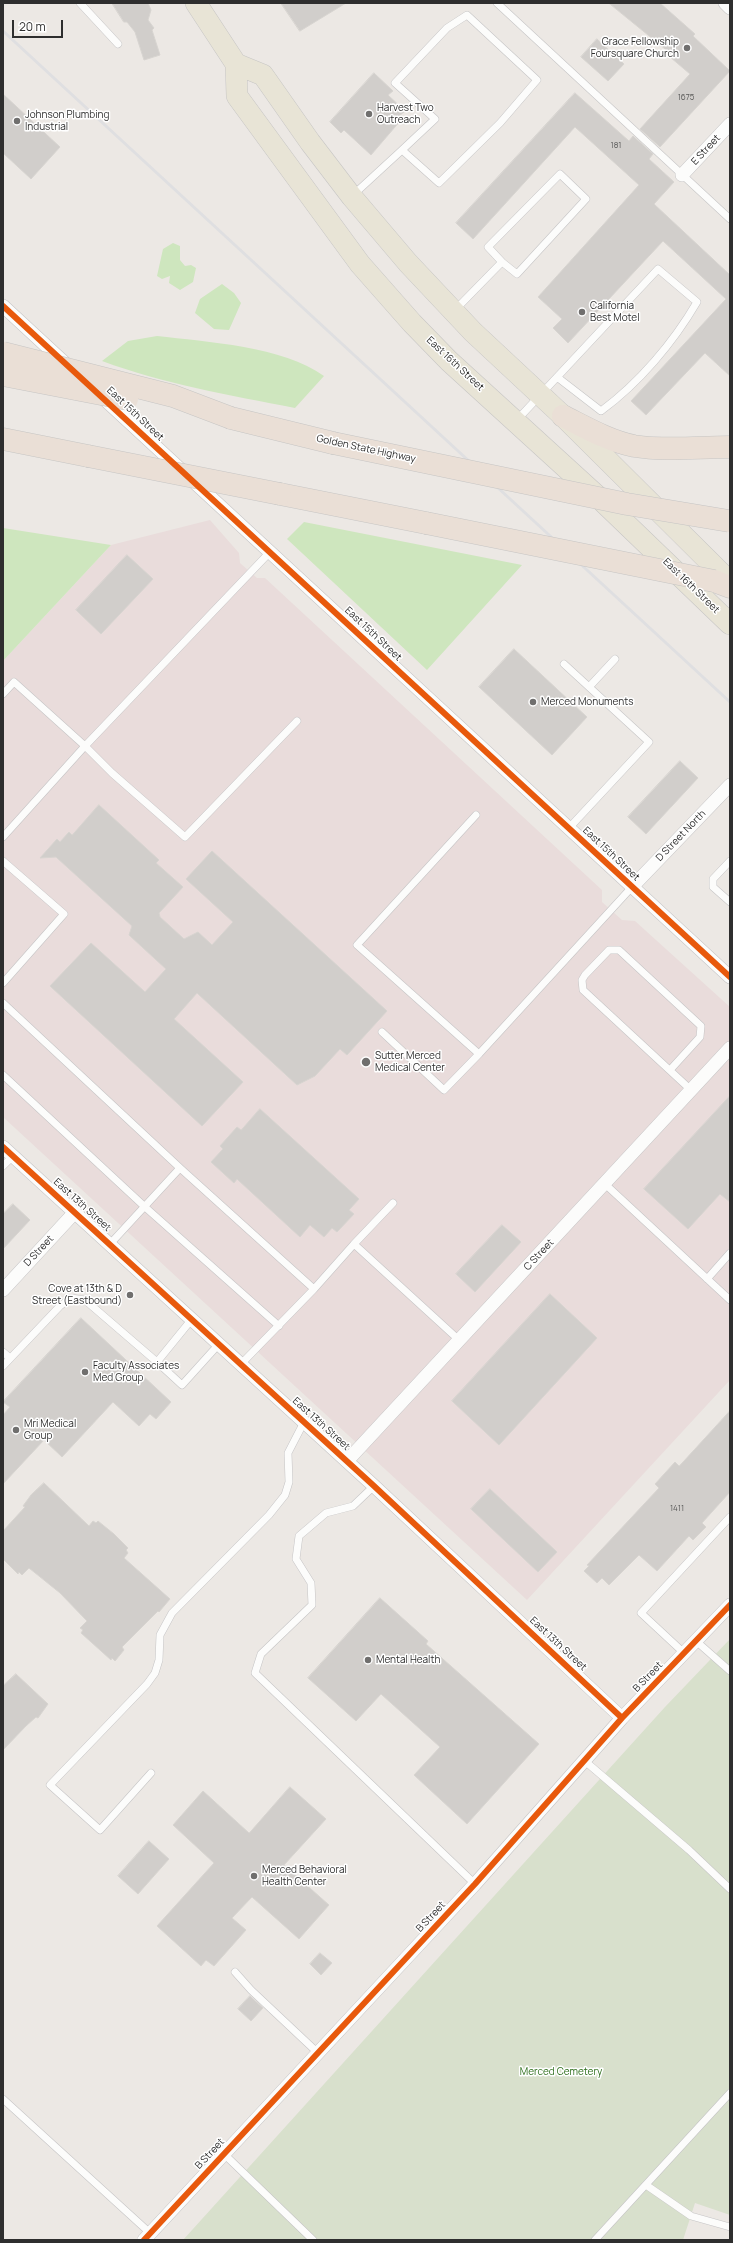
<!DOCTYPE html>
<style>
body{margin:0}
#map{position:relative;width:733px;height:2243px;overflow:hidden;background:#ece8e4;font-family:Manrope,sans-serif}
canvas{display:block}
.frame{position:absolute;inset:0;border:4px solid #2e2e2e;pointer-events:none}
.scale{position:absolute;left:12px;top:20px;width:51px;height:18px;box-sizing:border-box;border:2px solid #2e2e2e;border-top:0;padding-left:5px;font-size:12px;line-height:14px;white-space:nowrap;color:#2e2e2e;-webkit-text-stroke:3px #fff;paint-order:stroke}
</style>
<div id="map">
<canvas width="733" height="2243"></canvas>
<div class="frame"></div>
<div class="scale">20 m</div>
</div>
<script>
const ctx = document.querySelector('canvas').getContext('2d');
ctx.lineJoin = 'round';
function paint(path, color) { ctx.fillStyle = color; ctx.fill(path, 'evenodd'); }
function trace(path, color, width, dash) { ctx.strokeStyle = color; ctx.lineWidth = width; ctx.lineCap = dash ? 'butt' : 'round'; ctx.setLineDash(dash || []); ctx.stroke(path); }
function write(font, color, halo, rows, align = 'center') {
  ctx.font = font + ' Manrope,sans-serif'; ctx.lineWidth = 3; ctx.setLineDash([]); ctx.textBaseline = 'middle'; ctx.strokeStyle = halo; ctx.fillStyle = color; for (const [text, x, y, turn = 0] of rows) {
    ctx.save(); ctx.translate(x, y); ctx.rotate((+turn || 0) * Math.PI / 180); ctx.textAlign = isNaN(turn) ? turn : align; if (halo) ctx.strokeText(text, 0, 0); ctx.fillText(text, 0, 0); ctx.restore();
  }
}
paint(new Path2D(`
 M210,520L239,553L240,563L257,578H265L602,890V902L622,920L635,921L730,1007V1380L527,1600L3,1117V661L111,545Z`), '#e9dcdb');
paint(new Path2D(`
 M173,243L180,246V260L185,266L191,265L196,268L193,282L180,290L169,283L170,276L162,279L157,276L163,249Z
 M222,284L234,293L241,303L229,330L214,329L195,313L200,299Z
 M157,336C207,342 283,346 324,376L295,408C229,395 164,384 102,361L128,341Z
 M304,522L522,565L427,670L287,539Z
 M3,528L111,545L3,661Z`), '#cee6be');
paint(new Path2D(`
 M730,1639V2215L695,2203L683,2240H183L665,1707Z`), '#d8e0cc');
const building = new Path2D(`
 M112,3H148L151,10L148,20L154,28L152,30L160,55L144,60L135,32L127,22H124Z
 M281,3H346L300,31Z
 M609,3H660L695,34L693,36L730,71L660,147L640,129L690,74L670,57L672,55Z
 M597,39L624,64L608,81L581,57Z
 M374,73L393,91L388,95L405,111L398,117L401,120L371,155L344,130L341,133L330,122Z
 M575,93L629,141L633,136L653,154L649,159L674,182L654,204L730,275V376L705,353L646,415L631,401L726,299L663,241L568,343L553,328L562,319L538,297L639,185L575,127L473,239L456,223Z
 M3,94L60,147L31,179L3,153Z
 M127,555L153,579L101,634L76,610Z
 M514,649L587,717L552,755L479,687Z
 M680,761L698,778L646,834L628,817Z
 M99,805L159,860L156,863L183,887L159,913L160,917L184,939L198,932L212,945L233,922L186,879L212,851L387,1011L347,1055L340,1049L315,1076L297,1085L197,993L174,1019L243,1082L202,1126L50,986L91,943L145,992L166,969L129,935L132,926L56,857L40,858L57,839L60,842L69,832L72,835Z
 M730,1096V1202L720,1194L688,1229L644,1189Z
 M260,1109L359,1199L349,1210L354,1214L337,1232L332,1228L324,1237L310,1225L300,1237L237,1179L234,1183L211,1162L223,1149L220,1146L237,1127L241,1130Z
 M13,1204L30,1220L3,1249V1214Z
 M502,1225L521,1242L475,1292L456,1274Z
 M550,1294L597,1338L499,1445L452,1401Z
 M81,1318L171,1402L156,1419L150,1414L139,1426L113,1402L62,1457L44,1440L3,1484V1415L10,1407L3,1402Z
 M730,1411V1492L702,1523L706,1527L693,1540L689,1536L657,1571L639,1555L609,1585L602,1578L597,1583L584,1571L589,1566L587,1565L659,1488L655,1484L675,1462L679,1466Z
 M44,1483L89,1526L93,1521L96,1523L98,1521L114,1534L128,1548L126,1550L128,1553L124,1558L170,1599L159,1612L158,1611L122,1647L124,1650L115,1661L112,1658L111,1660L81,1633L83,1630L80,1628L87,1621L60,1593L29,1568L22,1575L19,1572L18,1574L3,1559V1531L25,1507L23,1506L31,1495Z
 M490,1489L557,1552L538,1572L471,1509Z
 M380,1598L428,1641L426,1644L539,1744L467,1824L414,1775L440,1747L381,1694L356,1721L308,1678Z
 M16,1674L48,1704L38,1718L36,1717L26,1726L3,1750V1686Z
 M290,1787L326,1819L284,1865L329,1905L299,1939L252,1897L232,1918L246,1930L214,1966L206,1960L201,1966L157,1926L214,1863L173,1825L203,1791L249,1833Z
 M149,1841L169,1859L138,1894L118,1876Z
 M320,1953L332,1963L321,1975L310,1964Z
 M250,1996L263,2008L251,2021L238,2009Z`);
paint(building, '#d1cecb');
trace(building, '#d7d4d0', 1);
const service = new Path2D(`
 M80,3L118,44
 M497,3L730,219
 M352,196L402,150L439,183L500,123L537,80L467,15L447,28L395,83L435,119L402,150
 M455,310L502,262L488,247L560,174L586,199L517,274L502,262
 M516,421L658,269L697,302C673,343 639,383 601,411L557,377
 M564,664L649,742L569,828
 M589,687L615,659
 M3,694L14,682L85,746L270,552
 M476,815L357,945L479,1054L632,887
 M3,837L85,746L112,773L185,837L297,721
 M3,861L64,914L3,983
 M730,861L713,879V887L730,902
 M3,1003L180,1168L110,1244
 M382,1032L444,1090L479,1054
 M670,1070L700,1037L701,1026L619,950H609L585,975L582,980L583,990L691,1090
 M3,1075L145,1207L279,1326
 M3,1166L13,1156
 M180,1168L314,1289L241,1364
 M605,1184L730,1300
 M354,1244L393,1203
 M707,1279L730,1253
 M314,1289L354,1244L459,1340
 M192,1319L157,1362L182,1385L219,1344
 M3,1352L10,1358
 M3,1366L60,1306L71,1298L85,1300L157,1362
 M374,1486L353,1506L326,1513L299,1536L296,1559L311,1583L312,1605L261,1654L255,1673L475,1884
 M696,1641L730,1671
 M684,1653L641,1613L730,1517
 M586,1762L689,1850L730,1889
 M151,1773L100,1830L50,1785L147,1684L155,1673L159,1660L160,1635L172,1613L269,1515L285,1495L289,1482L288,1453L304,1422
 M235,1972L251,1990L318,2053
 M3,2099L150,2233
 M224,2154L313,2240
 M646,2185L691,2216L730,2227
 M595,2240L730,2093`);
const minor = new Path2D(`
 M725,3L730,8
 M682,175L730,124
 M3,306L69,367
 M101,396L730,977
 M632,887L730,785
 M3,1147L374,1486L622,1718
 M3,1290L75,1212
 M347,1461L730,1048
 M144,2240L475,1884L622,1718L730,1605`);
const primary = new Path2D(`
 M196,3L236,64L237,96L360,264L412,323L449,361L597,496L730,624
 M236,64L263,75L310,142L352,197L408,263L473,332L563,416L730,582`);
const motorway = new Path2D(`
 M563,416C585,427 609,441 634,446C665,451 698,447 730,447
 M231,418L333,443
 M3,439L88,456
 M280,494L426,523
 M714,581L730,587`);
trace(service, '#c5c4c5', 8);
trace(minor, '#c5c4c5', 14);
trace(primary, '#c6c5c4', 22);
trace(motorway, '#c6c5c4', 23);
trace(service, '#fcfcfb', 7);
trace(minor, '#fcfcfb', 13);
trace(primary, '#e8e4d6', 21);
trace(motorway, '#eadfd6', 22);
trace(new Path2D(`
 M3,31L730,702`), '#dfdfe1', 3);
const motorwayBridge = new Path2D(`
 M3,353L173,396L231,418
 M3,375L127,399
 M333,443L627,504L729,521
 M88,456L280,494
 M426,523L714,581`);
trace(motorwayBridge, '#c6c5c4', 23, []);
trace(motorwayBridge, '#eadfd6', 22);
trace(new Path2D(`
 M3,306L730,977
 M3,1147L374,1486L622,1718
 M144,2240L475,1884L622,1718L730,1605`), '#e8590c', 6);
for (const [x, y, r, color] of [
 [687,48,4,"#706f6e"],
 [369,114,4,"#706f6e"],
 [17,121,4,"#706f6e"],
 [582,312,4,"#706f6e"],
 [533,702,4,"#706f6e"],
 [366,1062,5,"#706f6e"],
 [130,1295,4,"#706f6e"],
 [85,1372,4,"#706f6e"],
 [16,1430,4,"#706f6e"],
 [368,1660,4,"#706f6e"],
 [254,1876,4,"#706f6e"]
]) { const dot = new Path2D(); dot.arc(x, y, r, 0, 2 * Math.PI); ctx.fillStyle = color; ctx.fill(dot); trace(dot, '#fff', 1.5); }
write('8px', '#585857', null, [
 ["1675",686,98],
 ["181",616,146],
 ["1411",677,1509]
]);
write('10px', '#2e2e2e', '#fff', [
 ["Grace Fellowship",679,42,"right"],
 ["Foursquare Church",679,54,"right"],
 ["Harvest Two",377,108],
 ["Outreach",377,120],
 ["Johnson Plumbing",25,115],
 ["Industrial",25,127],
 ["California",590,306],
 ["Best Motel",590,318],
 ["Merced Monuments",541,702],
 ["Sutter Merced",375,1056],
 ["Medical Center",375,1068],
 ["Cove at 13th & D",122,1289,"right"],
 ["Street (Eastbound)",122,1301,"right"],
 ["Faculty Associates",93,1366],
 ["Med Group",93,1378],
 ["Mri Medical",24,1424],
 ["Group",24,1436],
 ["Mental Health",376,1660],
 ["Merced Behavioral",262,1870],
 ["Health Center",262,1882]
], 'left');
write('10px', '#2e2e2e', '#fff', [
 ["E Street",706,150,-47],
 ["East 16th Street",455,364,43],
 ["East 15th Street",135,414,43],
 ["Golden State Highway",366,449,12],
 ["East 16th Street",691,586,44],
 ["East 15th Street",373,634,43],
 ["D Street North",681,836,-46],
 ["East 15th Street",611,854,43],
 ["East 13th Street",82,1205,42],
 ["D Street",39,1251,-47],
 ["C Street",539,1255,-47],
 ["East 13th Street",321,1424,42],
 ["East 13th Street",558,1644,43],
 ["B Street",648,1677,-46],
 ["B Street",431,1917,-47],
 ["B Street",210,2154,-47]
]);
write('10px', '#2c6e1b', '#fff', [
 ["Merced Cemetery",561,2072]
]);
</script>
